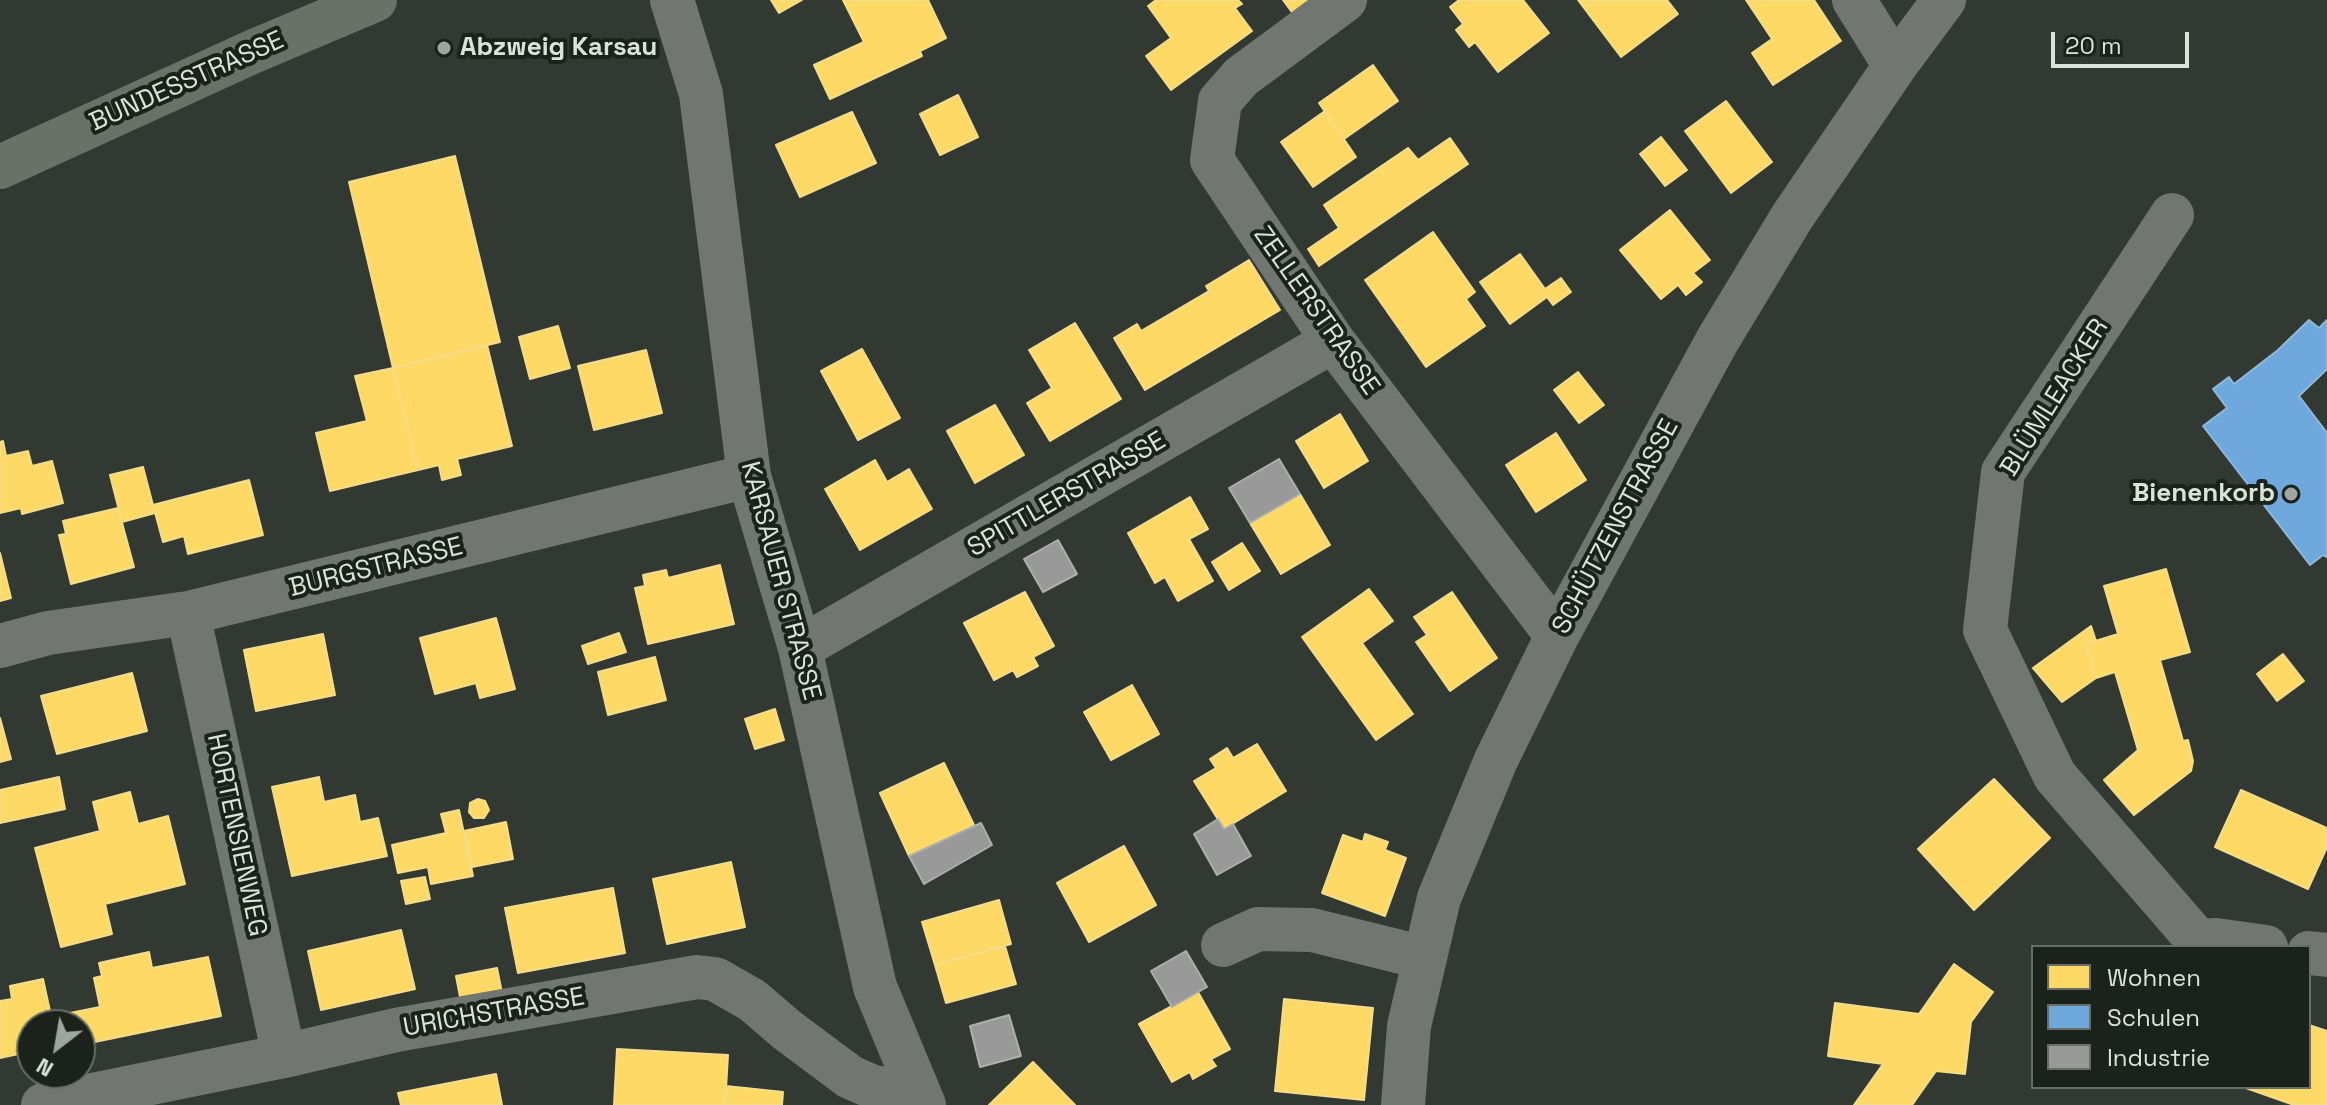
<!DOCTYPE html>
<meta charset="utf-8">
<style>
body{margin:0}
#map{position:relative;width:2327px;height:1105px;overflow:hidden;background:#323832;font-family:"Space Grotesk",sans-serif}
canvas{display:block}
.legend{position:absolute;left:2031px;top:945px;width:280px;height:144px;box-sizing:border-box;background:#1b211b;border:2px solid #686e67;margin:0;padding:10px 14px;list-style:none;font-size:24px;color:#dbe2da}
.legend li{display:flex;align-items:center;gap:16px;height:40px}
.legend b{width:40px;border:2px solid #686e67}
.north{position:absolute;left:16px;top:1009px;width:80px;height:80px;box-sizing:border-box;background:#1b211b;border:2px solid #686e67;border-radius:50%;rotate:211deg;font-size:22px;font-weight:700;line-height:32px;text-align:center;color:#dbe2da}
.north::after{content:'';display:block;margin:auto;width:28px;height:36px;background:#a0a69f;clip-path:polygon(50% 0,100% 100%,50% 72%,0 100%)}
.scale{position:absolute;left:2051px;top:32px;width:138px;height:36px;box-sizing:border-box;border:4px solid #dbe2da;border-top:0;padding-left:10px;font-size:24px;line-height:28px;white-space:nowrap;color:#dbe2da;-webkit-text-stroke:6px #1b211b;paint-order:stroke}
</style>
<div id="map">
<canvas width="2327" height="1105"></canvas>
<ul class="legend">
<li><b style="height:22px;background:#ffd966"></b>Wohnen</li>
<li><b style="height:22px;background:#6fa8dc"></b>Schulen</li>
<li><b style="height:22px;background:#999"></b>Industrie</li>
</ul>
<div class="north">N</div>
<div class="scale">20 m</div>
</div>
<script>
const ctx = document.querySelector('canvas').getContext('2d');
ctx.lineJoin = 'round';
function paint(path, color) { ctx.fillStyle = color; ctx.fill(path, 'evenodd'); }
function trace(path, color, width, dash) { ctx.strokeStyle = color; ctx.lineWidth = width; ctx.lineCap = dash ? 'butt' : 'round'; ctx.setLineDash(dash || []); ctx.stroke(path); }
function write(font, color, halo, rows, align = 'center') {
  ctx.font = font + ' "Space Grotesk",sans-serif'; ctx.lineWidth = 8; ctx.setLineDash([]); ctx.textBaseline = 'middle'; ctx.strokeStyle = halo; ctx.fillStyle = color; for (const [text, x, y, turn = 0] of rows) {
    ctx.save(); ctx.translate(x, y); ctx.rotate((+turn || 0) * Math.PI / 180); ctx.textAlign = isNaN(turn) ? turn : align; if (halo) ctx.strokeText(text, 0, 0); ctx.fillText(text, 0, 0); ctx.restore();
  }
}
const homes = new Path2D(`
 M771,0H802L779,13Z
 M843,0H928L946,38L920,51L922,56L830,99L814,65L864,42Z
 M1156,0H1238L1242,4L1235,8L1252,31L1171,90L1146,56L1171,38L1148,6Z
 M1283,0H1315L1294,15Z
 M1459,0H1523L1549,33L1498,72L1475,42L1469,47L1456,30L1463,24L1450,7Z
 M1578,0H1667L1678,14L1621,57Z
 M1746,0H1814L1841,41L1773,85L1752,53L1772,39Z
 M1373,65L1398,101L1344,139L1319,103Z
 M958,95L978,137L940,155L920,114Z
 M1726,101L1772,162L1731,193L1685,131Z
 M1325,111L1356,157L1313,187L1281,142Z
 M852,112L876,163L800,197L776,145Z
 M1661,137L1687,170L1665,186L1640,154Z
 M1450,138L1468,164L1319,266L1308,249L1339,228L1324,205L1408,148L1418,160Z
 M455,156L500,342L393,368L349,182Z
 M1670,210L1710,260L1693,273L1702,282L1686,295L1678,285L1661,299L1620,250Z
 M1433,232L1475,292L1466,299L1485,326L1426,367L1365,280Z
 M1520,254L1545,289L1561,278L1571,292L1553,305L1547,297L1510,324L1480,282Z
 M1249,260L1280,310L1145,390L1114,338L1137,324L1141,331L1209,291L1206,286Z
 M1075,323L1121,399L1050,441L1027,403L1052,388L1029,350Z
 M558,326L570,368L530,379L519,337Z
 M487,345L512,446L457,459L461,475L442,480L439,465L418,470L393,368Z
 M862,349L900,418L858,440L821,371Z
 M646,350L662,413L594,430L578,366Z
 M393,368L418,470L330,491L316,433L367,421L355,376Z
 M1578,372L1604,405L1579,423L1554,390Z
 M995,405L1024,455L975,483L947,431Z
 M1340,414L1368,461L1324,488L1296,441Z
 M1556,433L1586,480L1536,512L1506,465Z
 M3,441L6,456L28,451L32,466L52,461L63,503L22,514L21,508L0,513V442Z
 M875,460L887,482L909,469L932,509L860,550L825,489Z
 M143,467L155,513L122,522L110,475Z
 M249,480L263,535L188,554L184,536L163,542L153,505Z
 M1300,494L1330,545L1281,574L1250,523Z
 M1190,497L1208,529L1189,539L1213,581L1178,601L1165,577L1155,583L1128,533Z
 M118,508L134,567L71,584L59,535L66,534L63,521Z
 M1242,543L1260,571L1229,590L1212,562Z
 M0,553L11,598L0,601Z
 M720,565L734,624L648,644L635,588L645,586L643,575L666,570L668,578Z
 M2166,569L2190,652L2160,660L2183,741L2188,740L2193,761L2191,771L2134,815L2104,780L2138,750L2115,672L2096,678L2086,644L2118,634L2104,586Z
 M1369,589L1393,621L1362,643L1413,714L1376,740L1302,637Z
 M1025,592L1054,646L1033,657L1038,666L1017,677L1013,670L994,680L964,623Z
 M1452,592L1497,658L1450,691L1416,642L1427,635L1414,617Z
 M496,618L515,689L480,698L476,683L435,694L420,638Z
 M2091,626L2096,641L2086,644L2096,678L2062,702L2033,668Z
 M619,633L626,652L588,664L582,646Z
 M323,634L335,695L256,711L244,650Z
 M2283,654L2304,681L2277,701L2257,674Z
 M655,657L666,700L608,715L598,672Z
 M132,673L147,731L57,754L41,696Z
 M1132,685L1159,734L1111,760L1084,712Z
 M775,709L784,740L755,749L745,719Z
 M0,718L11,759L0,762Z
 M1257,744L1286,791L1224,829L1194,781L1216,768L1210,759L1227,748L1233,758Z
 M944,763L974,825L909,856L880,793Z
 M59,777L65,809L0,823V790Z
 M319,777L324,802L355,795L360,822L378,818L387,856L292,876L272,787Z
 M1994,779L2050,838L1974,910L1918,849Z
 M2241,790L2327,828V847L2308,889L2215,847Z
 M130,792L138,824L168,816L185,884L105,904L112,934L61,947L35,848L100,831L93,802Z
 M478,799L485,801L489,810L484,818H474L469,812L470,803Z
 M459,810L473,876L431,884L428,867L398,873L392,845L446,833L441,814Z
 M506,822L513,859L472,867L464,831Z
 M1365,834L1388,842L1385,850L1406,858L1385,916L1322,893L1343,835L1363,842Z
 M1124,846L1156,905L1089,942L1057,883Z
 M731,862L745,927L667,944L653,879Z
 M425,877L430,899L406,904L401,881Z
 M613,888L625,953L518,973L505,908Z
 M999,900L1011,944L935,965L922,922Z
 M401,930L415,989L321,1010L308,951Z
 M1005,946L1016,984L946,1003L935,965Z
 M149,952L152,968L208,957L221,1016L80,1045V1025H73L70,1013L100,1007L94,978L102,976L99,963Z
 M1954,964L1993,992L1971,1022L1965,1074L1936,1071L1912,1105H1854L1883,1064L1828,1056L1835,1003L1919,1014Z
 M497,968L502,993L461,1002L456,976Z
 M43,979L53,1025H32V1051L0,1058V1001L12,999L10,986Z
 M1198,992L1230,1049L1211,1059L1216,1066L1193,1079L1190,1072L1172,1082L1139,1024Z
 M1284,999L1373,1008L1364,1100L1275,1091Z
 M2309,1025L2327,1031V1105H2294L2243,1087H2309Z
 M617,1049L728,1055L725,1105H614Z
 M1033,1062L1075,1105H989Z
 M496,1074L502,1105H401L398,1093Z
 M726,1086L783,1092L782,1105H725Z`);
paint(homes, '#ffd966');
trace(homes, '#f4dc89', 2);
const schools = new Path2D(`
 M2309,320L2319,328L2327,320V369L2299,396L2327,433V557L2323,555L2310,565L2203,426L2227,408L2213,389L2229,377L2234,384L2278,350Z`);
paint(schools, '#6fa8dc');
trace(schools, '#8fb9db', 2);
const industry = new Path2D(`
 M1279,459L1300,494L1250,523L1229,488Z
 M1058,540L1077,574L1043,592L1024,559Z
 M1218,819L1224,829L1233,824L1251,856L1217,875L1194,834Z
 M981,823L992,845L924,884L909,856Z
 M1186,951L1207,987L1172,1007L1151,971Z
 M1009,1015L1021,1056L980,1067L970,1026Z`);
paint(industry, '#999');
trace(industry, '#adafac', 2);
trace(new Path2D(`
 M672,0L701,94L749,476L800,648L875,987L924,1105
 M1345,0L1241,77L1220,101L1212,160L1333,341L1557,636
 M1854,0L1895,66
 M2172,215L2003,472L1985,630L2055,776L2198,941L2216,940L2266,947
 M188,613L284,1056
 M0,646L48,633L188,613L749,476
 M800,648L1333,341
 M1223,945L1258,929L1312,930L1425,958
 M2309,953L2327,955
 M43,1105L284,1056L396,1030L697,977L715,979L752,1000L787,1030L850,1077L873,1087L893,1090L915,1084
 M1403,1105L1409,1026L1439,898L1496,760L1557,636L1717,341L1792,217L1895,66L1944,0`), '#717671', 44);
trace(new Path2D(`
 M0,167L252,52L375,0`), '#697269', 44);
for (const [x, y, r, color] of [
 [444,48,8,"#a0a69f"],
 [2291,494,8,"#a0a69f"]
]) { const dot = new Path2D(); dot.arc(x, y, r, 0, 2 * Math.PI); ctx.fillStyle = color; ctx.fill(dot); trace(dot, '#1b211b', 3); }
write('bold 26px', '#dbe2da', '#1b211b', [
 ["Abzweig Karsau",460,48],
 ["Bienenkorb",2275,494,"right"]
], 'left');
write('26px', '#dbe2da', '#1b211b', [
 ["BUNDESSTRASSE",187,82,-24],
 ["ZELLERSTRASSE",1316,311,55],
 ["BLÜMLEACKER",2055,398,-58],
 ["SPITTLERSTRASSE",1067,495,-30],
 ["SCHÜTZENSTRASSE",1616,527,-62],
 ["BURGSTRASSE",376,568,-14],
 ["KARSAUER STRASSE",780,581,75],
 ["HORTENSIENWEG",236,835,78],
 ["URICHSTRASSE",494,1013,-10]
]);
</script>
